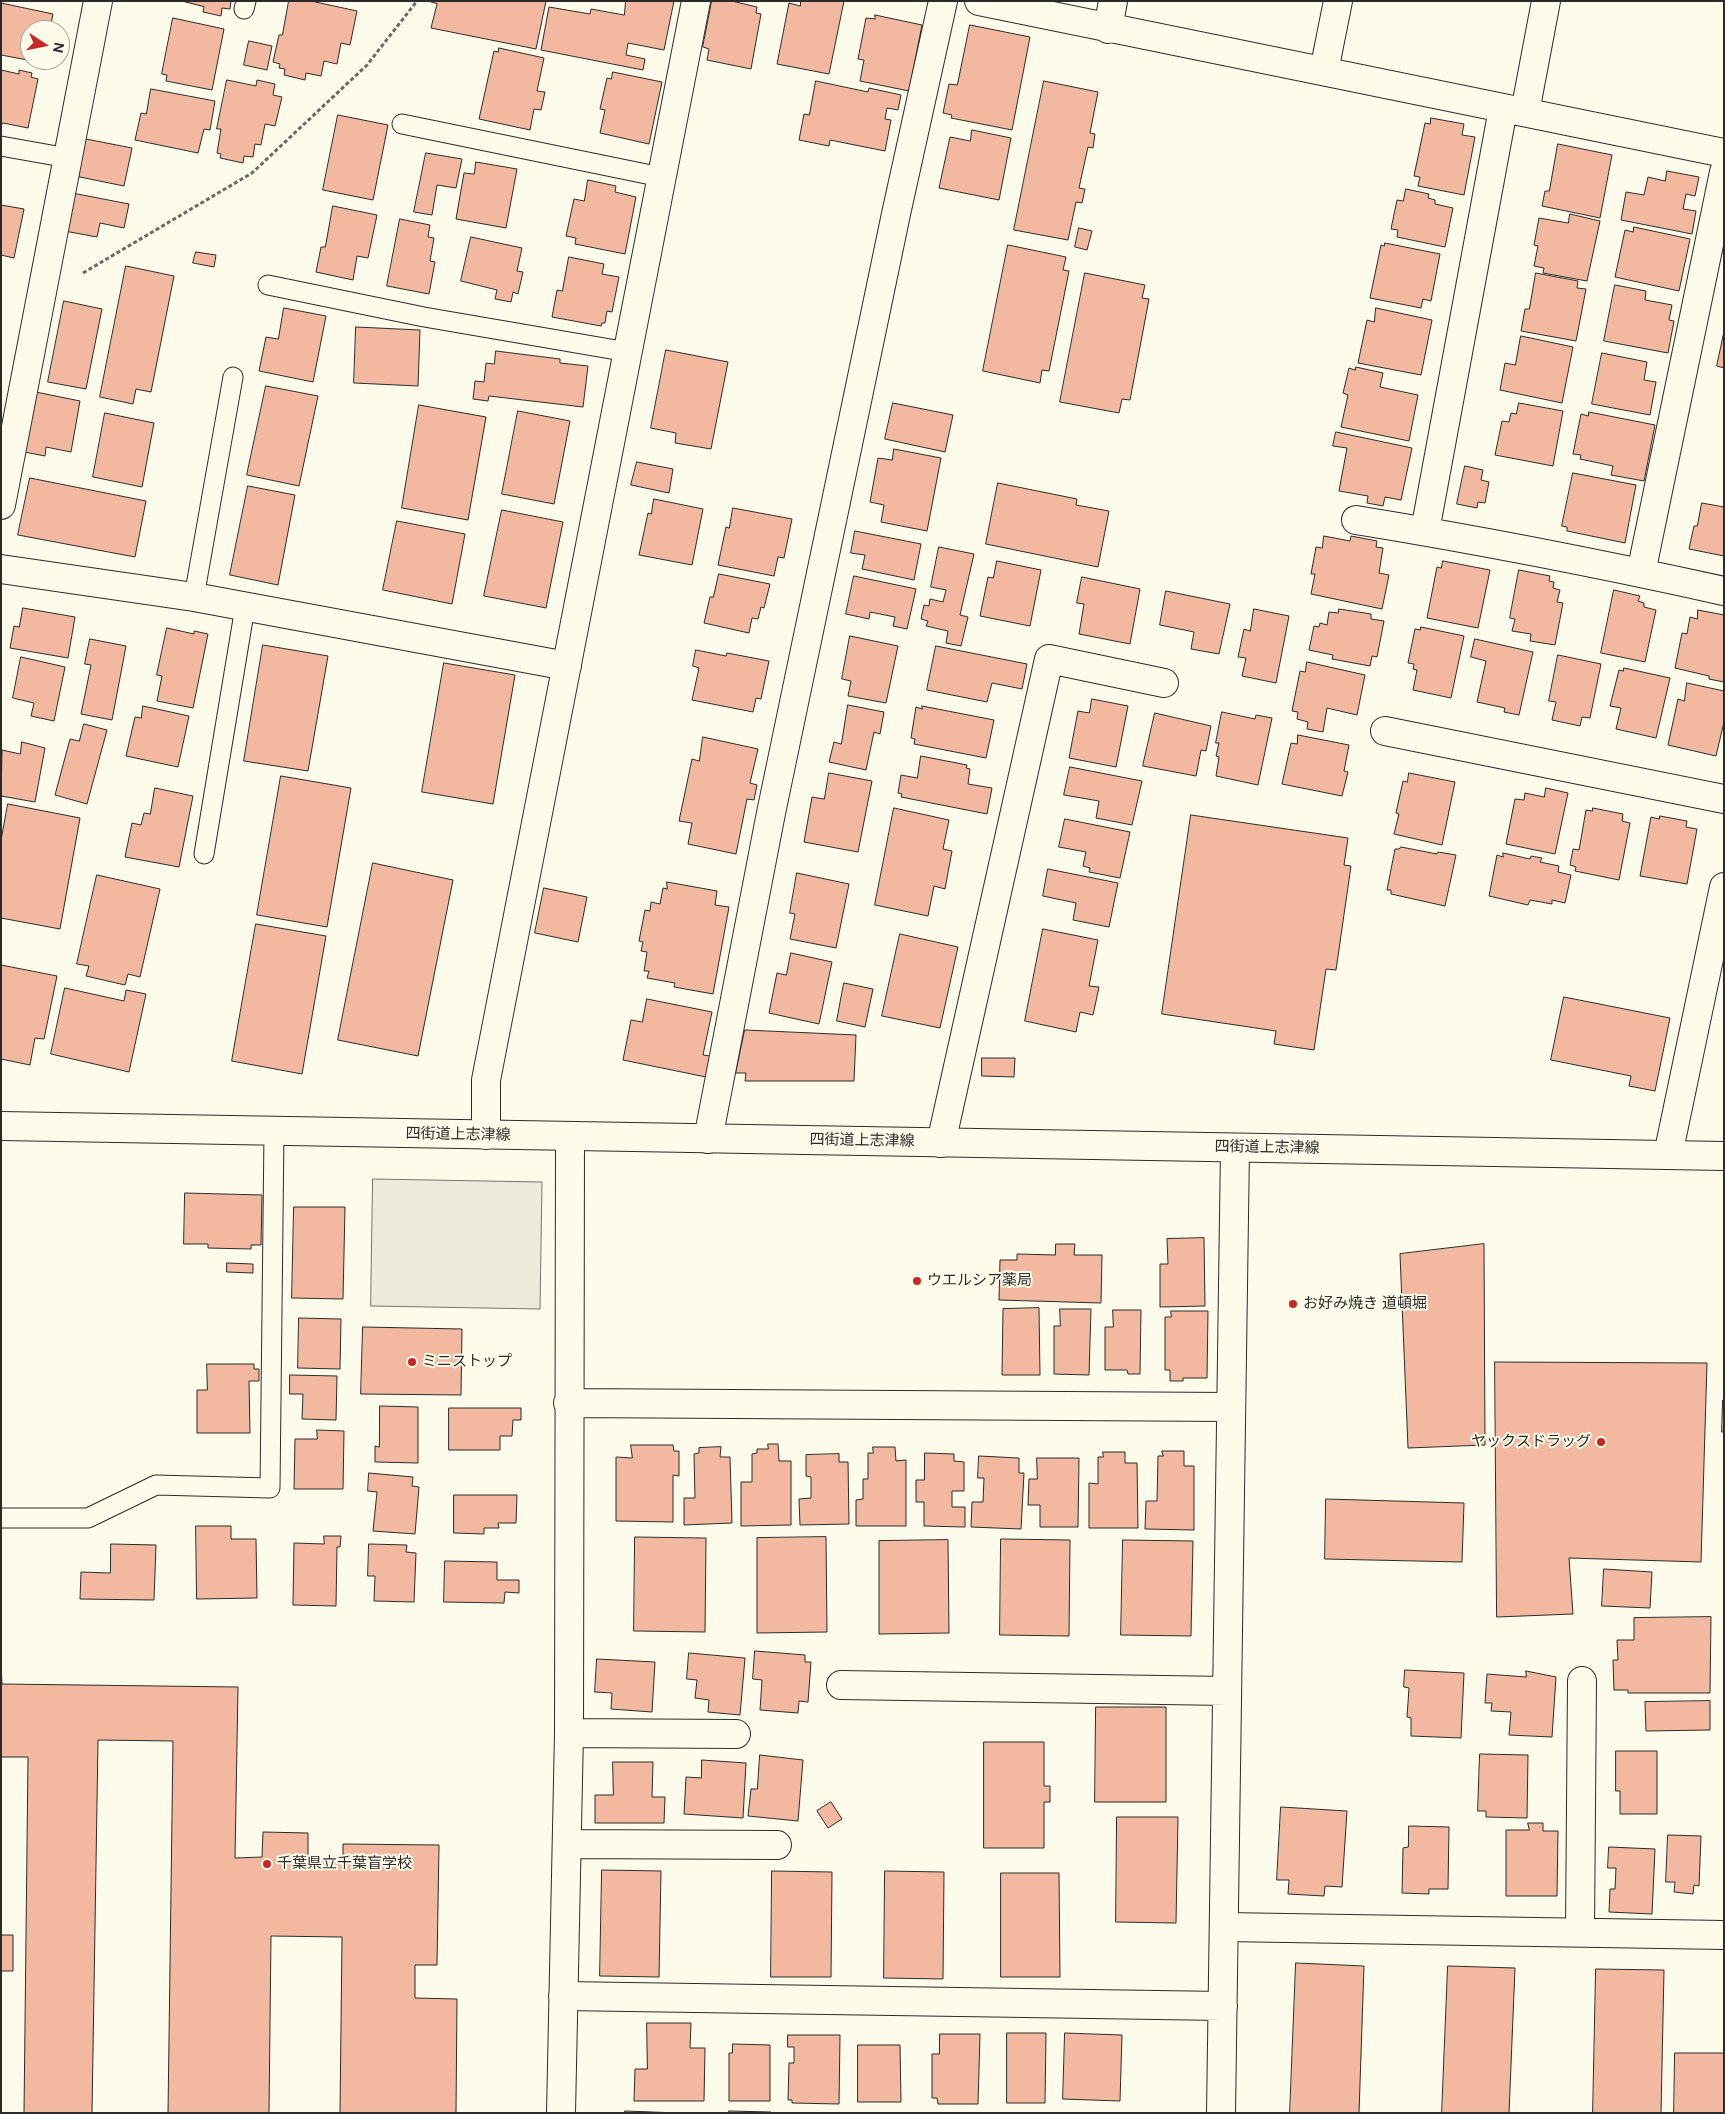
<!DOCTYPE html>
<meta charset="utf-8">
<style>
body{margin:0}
#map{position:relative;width:1725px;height:2114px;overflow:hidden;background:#fdfbea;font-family:"DM Sans",sans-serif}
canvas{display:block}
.frame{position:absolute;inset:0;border:2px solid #2b2b2b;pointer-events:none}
.north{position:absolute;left:20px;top:20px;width:50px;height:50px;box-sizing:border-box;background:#fdfbea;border:1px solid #a9a89e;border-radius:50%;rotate:101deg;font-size:14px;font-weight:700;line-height:20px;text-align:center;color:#2b2b2b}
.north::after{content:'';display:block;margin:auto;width:18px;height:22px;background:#c62828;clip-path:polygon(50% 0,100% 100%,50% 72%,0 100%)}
</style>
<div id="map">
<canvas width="1725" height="2114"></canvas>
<div class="frame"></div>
<div class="north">N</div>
</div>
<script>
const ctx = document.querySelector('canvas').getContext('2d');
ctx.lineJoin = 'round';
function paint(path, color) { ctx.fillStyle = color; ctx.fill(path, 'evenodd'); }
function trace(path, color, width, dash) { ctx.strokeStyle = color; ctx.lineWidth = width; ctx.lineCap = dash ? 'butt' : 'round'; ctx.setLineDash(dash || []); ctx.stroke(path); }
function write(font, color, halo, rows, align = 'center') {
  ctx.font = font + ' "DM Sans","Noto Sans JP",sans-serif'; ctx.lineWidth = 4; ctx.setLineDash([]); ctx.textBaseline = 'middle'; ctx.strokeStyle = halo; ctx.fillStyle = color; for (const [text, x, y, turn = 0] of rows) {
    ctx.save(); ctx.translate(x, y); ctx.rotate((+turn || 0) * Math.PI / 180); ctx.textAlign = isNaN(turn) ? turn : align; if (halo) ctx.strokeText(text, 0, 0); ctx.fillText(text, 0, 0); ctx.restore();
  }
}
const parking = new Path2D(`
 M373,1179L542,1182L540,1309L371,1306Z`);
paint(parking, '#eceadb');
trace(parking, '#74746e', 1);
const building = new Path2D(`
 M182,1H231L230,9L222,8L221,16L203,12L204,7Z
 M289,1H311L357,11L350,45L341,43L337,64L324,61L321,76L306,73L305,80L284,75L285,69L279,68L280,64L273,62L279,35H282Z
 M428,1H546L536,49L431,28L437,4Z
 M626,1H674L664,50L628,43L626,55L645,59L643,70L541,50L549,7L590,14L591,9L624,15Z
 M712,1H732L757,7L756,13L761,14L751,69L707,60L709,49L703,47Z
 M801,1H844L829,74L777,64L789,3L800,6Z
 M1,3L53,14L50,30H30V60H43V63L1,55Z
 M875,15L922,25L909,91L860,81L864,60L858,59L866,18L875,19Z
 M173,18L224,29L212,90L166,81L167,75L162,74Z
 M970,25L1030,37L1012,130L951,118L952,115L943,113L949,84L957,85Z
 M249,41L272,46L267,70L244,65Z
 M499,48L544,58L537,91L545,92L541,110L534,109L530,130L479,119L494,51L498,52Z
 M1,70L19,74V70L32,73L31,77L38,79L28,128L3,123L1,126Z
 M613,72L662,82L649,144L600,133L605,110L600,109L607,78L611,79Z
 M227,80L256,86L257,80L275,84L273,95L282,97L275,126L265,124L261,145L255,144L253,157L244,156L243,163L220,158L221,154L217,153L221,129H217Z
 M816,81L868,92L869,88L901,95L898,110L887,108L885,119L891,120L885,151L830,140L829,146L799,140L804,114L809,115Z
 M1044,81L1098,92L1090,133L1095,134L1093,148L1088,147L1079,188L1085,189L1082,203L1076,202L1068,240L1014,230Z
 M151,89L215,101L210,130L204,129L198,153L135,140L141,113L146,114Z
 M338,115L388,125L373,200L323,190Z
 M1431,118L1464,124L1462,135L1475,137L1464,195L1418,186L1420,177L1414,176L1425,123L1430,124Z
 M972,130L1011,138L999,200L939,188L950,137L970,141Z
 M86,139L132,148L124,186L70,175L80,166Z
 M1558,144L1612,155L1600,218L1542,206L1545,191H1549Z
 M426,153L462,159L456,188L437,185L432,215L414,212Z
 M476,162L517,169L506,228L456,219L464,173L474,174Z
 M1667,171L1699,177L1695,196L1686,194L1683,209L1696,211L1692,234L1621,220L1626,192L1644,195L1648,177L1665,181Z
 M588,180L616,186L615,192L636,197L625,254L575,244L576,238L566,236L574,199L584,201Z
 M1406,189L1429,194L1428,198L1435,200V204L1453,208L1445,247L1397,237L1398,230L1391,229L1397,200L1403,201Z
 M67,192L129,204L124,228L100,223L97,237L59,230Z
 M1,205L24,209L14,258L1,255Z
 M333,206L377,215L368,258L357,256L353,280L316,272L321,247H325Z
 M1570,214L1600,221L1587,281L1543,273L1544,268L1534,266L1538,246L1534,245L1539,218L1568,223Z
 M400,219L430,225L428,237L434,238L430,261L435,262L429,294L387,286Z
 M1634,227L1690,239L1679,291L1615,277L1625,230L1633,232Z
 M1079,228L1092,231L1087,250L1075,247Z
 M471,237L522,248L517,271L523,272L518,294L513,292L511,302L495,299L497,290L461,281Z
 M1385,243L1440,254L1431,301L1423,299L1421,308L1370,298L1381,245L1384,246Z
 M1008,245L1066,257L1063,270L1069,271L1049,371L1042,370L1040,383L983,371Z
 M196,252L216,255L214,267L193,263Z
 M569,257L604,264L602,274L619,277L612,312L607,311L605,323H602L601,326L552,317L557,290L562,291Z
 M126,266L174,276L151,392L136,389L133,404L100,397Z
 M1085,273L1145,285L1142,298L1149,299L1130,400L1122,399L1119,413L1060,402Z
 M1536,273L1578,281L1577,288L1586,289L1576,341L1521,331L1525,309H1529Z
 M1615,285L1646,291L1645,300L1672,305L1669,320L1674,321L1668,353L1604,341Z
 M64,301L102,309L86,389L48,382Z
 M284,308L326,316L313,382L259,371L266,337L278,339Z
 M1376,308L1432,320L1421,375L1358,363L1367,320L1374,322Z
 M356,327L420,330L418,386L354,383Z
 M1724,332V368L1717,366Z
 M1521,336L1573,347L1562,403L1500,390L1505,363L1515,365Z
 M666,350L728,362L711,449L675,443L676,433L651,428Z
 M496,351L560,359V363L588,366L583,407L489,396L488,401L473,399L475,381L484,382L486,363L494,364Z
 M1602,353L1647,362L1644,380L1656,382L1650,415L1592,404Z
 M1356,367L1383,373L1380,387L1418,395L1409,441L1341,427L1348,395L1343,393L1349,368L1355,370Z
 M266,386L318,396L299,486L247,475Z
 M26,390L80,401L71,452L46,447L45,456L14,450Z
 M893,403L953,415L945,452L885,439Z
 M1519,403L1563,411L1553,466L1495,455L1502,421L1509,422L1511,413L1516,414Z
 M419,405L486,417L468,520L402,508Z
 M518,411L570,421L554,504L502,494Z
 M1589,412L1655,425L1644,481L1611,475L1613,466L1580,459L1581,455L1573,454L1581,414L1588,416Z
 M105,413L154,423L142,487L93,477Z
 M1336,432L1412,448L1401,500L1385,497L1383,506L1367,503L1368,496L1339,491L1347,448L1333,446Z
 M894,449L941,458L927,531L881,522L884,505L870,502L878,458L892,460Z
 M637,462L673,469L669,493L631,485Z
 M1465,466L1483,470L1481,480L1489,482L1485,503L1478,502L1477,508L1457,504Z
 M1573,473L1636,485L1625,543L1567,531V527L1562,526Z
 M30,478L146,501L135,557L18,535Z
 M998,483L1077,499L1076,505L1109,511L1098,567L986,544Z
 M248,486L295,495L278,585L230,575Z
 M654,499L703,509L692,565L639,555L648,513L651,514Z
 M1702,503L1724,507V556L1689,549L1694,526H1697Z
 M733,508L792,519L784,558L778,557L774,576L718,565L726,527L729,528Z
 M502,510L563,522L546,608L484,596Z
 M397,521L465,534L452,604L383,590Z
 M855,531L921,544L914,580L862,569L865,555L851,553Z
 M1324,536L1350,541L1351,536L1377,541L1376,547L1383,548L1379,573L1389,575L1382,609L1311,594L1315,574H1311L1316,547L1322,548Z
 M939,547L974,554L960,615L968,617L961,646L946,643L948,631L926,626L928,621L921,619L924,605L929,606L930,599L943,602L946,590L931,587Z
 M997,561L1041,570L1030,626L980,616L988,577L993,578Z
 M1443,561L1490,570L1478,628L1427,618L1437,567L1441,568Z
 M1519,570L1550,576L1549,581L1554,582L1553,588L1560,590L1557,602L1563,603L1555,645L1530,641L1531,634L1512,631L1515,619L1510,618Z
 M719,574L770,584L764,608L761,607L758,619L752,618L749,633L704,623L710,597H713Z
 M854,576L916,589L907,629L893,626L895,617L870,612L869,619L846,614Z
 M1082,577L1140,589L1130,644L1079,634L1084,604L1077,603Z
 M1614,590L1640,596L1638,601L1644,603V607L1656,610L1645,662L1601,653Z
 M1166,591L1230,604L1219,654L1191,649L1194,632L1160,625Z
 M23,608L75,617L68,658L10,648L14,626L19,627Z
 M1254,609L1289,616L1276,683L1242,676L1246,658L1238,657L1244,629L1250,631Z
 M1339,609L1371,614V619L1384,621L1377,657L1372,656L1370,666L1332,659L1333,655L1309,650L1314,626L1319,627L1320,623L1327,625L1329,612L1338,613Z
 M1698,610L1724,615V682L1709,679V676L1675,668L1682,633L1687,634L1690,617L1697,619Z
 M1421,627L1464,636L1451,698L1413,690L1417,670L1413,669L1414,664L1408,663L1415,629L1420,630Z
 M167,628L194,634V631L208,634L193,708L157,701L162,676L157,675Z
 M850,636L898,646L886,703L848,696L851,681L842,679Z
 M90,639L126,646L112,720L81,714L91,665L85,664Z
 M1475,639L1533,652L1519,715L1504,712L1505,708L1477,702L1486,661L1471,657Z
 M263,645L328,656L308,771L244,761Z
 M936,646L1027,664L1022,689L992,683L987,702L927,690Z
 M696,650L726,656L727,653L769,661L761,699L756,698L753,712L692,700L699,668L693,666Z
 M1558,655L1601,664L1590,718L1582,717L1580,726L1552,720L1556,702L1549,701Z
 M21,657L65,667L54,721L31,716L34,703L13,698Z
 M1307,662L1365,675L1357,715L1327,708L1323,732L1307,729L1308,722L1297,719L1298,712L1292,711L1300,671L1305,672Z
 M444,663L515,675L493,804L422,792Z
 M1624,668L1670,678L1656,738L1616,729L1621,708L1610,706L1619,670L1623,671Z
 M1687,683L1724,691V722L1716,756L1668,745L1678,699L1684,701Z
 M1092,699L1128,706L1116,767L1069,758L1078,711L1089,713Z
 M848,705L884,712L880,734L874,732L866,770L829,762L834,742L841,744Z
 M143,706L189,716L178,767L126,756L135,717L141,718Z
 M922,706L994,720L986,758L914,744L915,739L911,738L916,707L922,709Z
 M1222,712L1255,719L1256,715L1272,718L1258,785L1216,776L1219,757L1216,756L1219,743H1216Z
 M1155,713L1211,726L1206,751L1201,750L1196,776L1143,766Z
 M84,724L107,730L87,804L55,795L70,739L79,741Z
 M1298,735L1349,745L1344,771L1348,772L1342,796L1282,784L1291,743L1297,744Z
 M703,737L758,749L750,783L757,785L754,800L747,799L736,854L688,844L692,823L679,821L692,759L699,761Z
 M22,742L45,748L35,802L1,796L2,750L20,754Z
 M921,756L967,765L966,768L970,769L968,784L992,788L987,814L901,797L902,794L898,793L901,775L917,778Z
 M1070,767L1142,781L1132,825L1096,818L1099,801L1064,795Z
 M829,773L872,781L858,852L804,842L812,797L824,799Z
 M1409,773L1455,782L1442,845L1394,834L1399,814L1396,813L1403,781L1407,782Z
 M281,776L351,788L327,927L257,915Z
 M155,788L193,796L179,867L125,857L132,823L141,825L144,813L150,814Z
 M1546,788L1568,793L1555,854L1506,844L1515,799L1524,800L1525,793L1544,797Z
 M8,804L80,818L60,929L1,918V841Z
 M894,808L949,820L943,849L952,851L945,889L934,886L928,916L875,905Z
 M1593,808L1623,814L1622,821L1630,823L1619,880L1575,871L1576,867L1570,865L1573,849L1579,850L1586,810L1592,811Z
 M1191,815L1348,838L1344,865L1351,866L1336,970L1326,969L1314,1050L1274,1044L1276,1031L1162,1014Z
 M1660,816L1687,821L1686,827L1697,829L1687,884L1640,876L1651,817L1659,819Z
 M1065,819L1130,832L1120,878L1089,872L1090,868L1083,866L1086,852L1059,847Z
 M1401,847L1437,854L1438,852L1456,855L1445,906L1391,894V890H1387L1395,849H1399Z
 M1503,853L1530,859L1531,856L1542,858L1540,862L1559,866L1558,872L1571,875L1565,903L1552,900V904L1530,900L1528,905L1489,896L1497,855L1503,857Z
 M373,863L453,880L418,1056L338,1040Z
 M1048,869L1118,883L1109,927L1073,920L1076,903L1043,896Z
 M797,873L849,884L836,948L790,939L795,914L790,913Z
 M97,875L160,889L140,977L128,974L125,985L86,976L89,966L77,964Z
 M667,882L717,891L715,905L729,907L713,994L674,987L675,983L647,978L649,971H644L647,952L641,951L643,942L639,941L645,910L650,911L651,902L660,904L663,888L667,889Z
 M544,888L587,897L578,942L535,933Z
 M256,924L326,936L302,1074L232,1061Z
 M1043,929L1098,940L1089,986L1099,987L1093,1015L1080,1012L1076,1032L1025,1021Z
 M900,934L958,947L940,1028L882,1016Z
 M791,953L832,962L819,1024L769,1013L777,973L786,975Z
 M1,965L57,976L44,1039L35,1038L30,1065L1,1059Z
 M844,983L873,989L865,1027L837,1021Z
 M65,988L124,1001L126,990L146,994L129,1072L51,1054Z
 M1564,997L1670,1018L1655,1091L1629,1086L1631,1076L1551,1060Z
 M647,999L712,1012L703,1055L710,1056L706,1077L623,1060L631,1020L642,1022Z
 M745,1030L856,1035L854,1081H745L746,1073H736Z
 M982,1058H1015L1014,1077L982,1076Z
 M185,1193L262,1195L261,1245H251V1249L208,1248V1244H184Z
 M294,1207H345L343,1299L292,1298Z
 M1204,1238L1205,1306L1160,1307V1264H1168L1167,1239Z
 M1056,1244H1075L1074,1255H1102L1101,1303L999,1300L1000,1260H1017V1254L1055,1255Z
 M1484,1244L1485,1445L1408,1448L1400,1254Z
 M227,1263L253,1264V1273L227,1272Z
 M1039,1308L1040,1375H1002L1003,1309Z
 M1060,1309H1091L1089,1375L1054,1374V1326H1060Z
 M1113,1310H1141L1140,1374H1128L1127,1370H1105V1327H1113Z
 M1171,1311H1208L1207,1378H1183V1381H1170V1370H1165V1317H1171Z
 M299,1318L341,1319L340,1369L298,1368Z
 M363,1327L462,1329L461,1395L361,1394Z
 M1495,1362L1707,1363L1701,1562L1569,1558L1573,1614L1497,1617Z
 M207,1364H254V1369H259V1381H249L250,1433H197V1390H207Z
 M290,1375L337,1376L336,1420L302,1419L303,1394H290Z
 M1723,1400H1724V1432H1722Z
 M380,1406L418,1407V1463L375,1462V1446L379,1447Z
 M449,1408H521V1420H513L512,1436H500V1450H449Z
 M317,1430L344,1431L343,1489H294L295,1439H317Z
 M768,1444H778L779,1461H791V1525L741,1526V1482H752V1454L757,1453V1449H768Z
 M631,1445H673L674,1451H679V1476L673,1475V1522L616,1521V1457L632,1458Z
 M721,1447L720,1457H730L732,1523L684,1525V1498H695L694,1454L699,1453V1448Z
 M873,1447H895L896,1461L906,1460V1526H856V1500L863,1499V1479H868V1453H873Z
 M1162,1451H1184V1466H1194V1530L1145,1529L1146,1501H1157L1158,1456H1163Z
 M1103,1452H1125V1463H1137L1138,1528H1089V1483L1098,1484V1457H1103Z
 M925,1453L954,1454V1461L964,1462V1491H952V1507H965V1527L924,1526V1502H916V1480H924Z
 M839,1454V1462H848L849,1524L800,1525L799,1499L811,1498V1477L806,1476V1455Z
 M979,1456L1019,1458V1473H1024L1021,1529L971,1527L972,1502H983L984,1478H978Z
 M1037,1458H1079L1078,1527H1040V1505H1028L1029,1479H1037Z
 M369,1473L413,1477L412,1486L419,1487L415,1534L373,1531L377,1492L368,1491Z
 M454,1495H517L516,1523H498L499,1528H484V1534L454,1533Z
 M1326,1499L1464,1503L1462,1562L1325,1559Z
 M196,1526H231V1539H256L257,1598L197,1599Z
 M324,1536H341L340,1547H337L336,1606L293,1605L294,1543L324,1544Z
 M635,1537L706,1538L705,1632L634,1631Z
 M826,1537L827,1632L757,1633V1538Z
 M1001,1539L1070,1540L1069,1636L1000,1635Z
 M948,1540L949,1633L879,1634V1541Z
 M1123,1540L1193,1541L1191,1636L1121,1635Z
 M111,1544L156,1545L154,1600L80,1599L81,1572L110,1573Z
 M369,1544L407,1545L406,1552L416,1553L414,1602L374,1601L375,1576H368Z
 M445,1561L497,1562V1580H519V1593L505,1592L504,1603L444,1602Z
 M1604,1569L1652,1572L1650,1608L1602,1606Z
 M1711,1617L1710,1693H1628V1690H1614L1613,1660H1618L1617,1640H1634V1618Z
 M755,1651L805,1655V1662H811L808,1702L799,1701L798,1713L760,1710L762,1680L753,1679Z
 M689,1653L745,1658L740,1715L708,1712L709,1700L695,1698L697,1680L687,1679Z
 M597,1659L655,1662L652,1712L611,1709L612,1693L595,1692Z
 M1,1663L2,1684L238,1687L235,1858L262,1857L263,1832L308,1833V1858L343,1859V1844L439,1845L437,1965H415V1998L457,1999L456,2113H340L342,1937L271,1936L269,2113H168L173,1741L98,1740L92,2113H24L28,1757H1Z
 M1405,1670L1464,1673L1461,1738L1411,1736V1718L1407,1717L1409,1688L1404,1687Z
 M1526,1671L1556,1677L1552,1737L1509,1735L1511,1712L1491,1711L1492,1703H1485L1487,1674L1526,1677Z
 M1710,1701V1730L1646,1731L1645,1702Z
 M1096,1707H1166V1802H1095Z
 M984,1742H1044V1786H1050V1802H1044V1848H984Z
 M1616,1751H1657V1814H1620V1791H1616Z
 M1480,1754L1528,1755L1527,1818L1486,1817V1811H1478Z
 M760,1755L803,1760L798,1821L748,1816L751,1789H757Z
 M702,1760L746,1763L743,1818L684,1814L686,1777L701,1778Z
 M613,1762H653L652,1797H665L664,1823H595V1795H613Z
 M831,1802L842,1819L828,1828L817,1811Z
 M1281,1807L1347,1811L1342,1887L1325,1886L1324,1896L1288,1894L1289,1880H1277Z
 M1117,1817H1178L1176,1923L1116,1922Z
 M1528,1823H1543V1831H1558L1557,1896H1506V1830H1529Z
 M1409,1826L1449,1827L1448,1889H1429V1894L1402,1893L1403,1848L1408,1847Z
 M1668,1835L1701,1836L1699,1886L1694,1885L1693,1894L1674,1892L1675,1882H1666Z
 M1609,1847L1655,1849L1652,1914L1609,1912L1610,1889H1615L1616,1868H1608Z
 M602,1870L661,1871L659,1977L600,1976Z
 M772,1871L832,1872L831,1977H771Z
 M885,1871L944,1872L943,1979L884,1978Z
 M1001,1873H1059L1060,1977H1001Z
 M1,1935H13V1971H1Z
 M1296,1963L1364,1966L1359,2113H1290Z
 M1448,1966L1515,1968L1509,2113H1442Z
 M1596,1969L1664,1970L1661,2113H1593Z
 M647,2023H691L690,2048H705L704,2101H634L635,2069H647Z
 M1007,2033H1046L1045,2103H1007Z
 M1065,2033L1122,2035L1120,2101L1063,2099Z
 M940,2034H980L978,2104H938L937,2098H932V2054H939Z
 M788,2035H840L839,2104L792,2103V2100H788L789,2063H794V2047H788Z
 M733,2044L770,2045V2101H729V2053H732Z
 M858,2045H900L901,2102H858Z
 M1675,2053H1724V2113H1674Z
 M625,2111L679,2113H625Z
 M729,2111L771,2112V2113H729Z`);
paint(building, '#f2b8a0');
trace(building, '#2b2b2b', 1);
const lane = new Path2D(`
 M244,9L246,1
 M402,124L661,177
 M1,146L68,158
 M268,285L424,317L628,352
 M194,597L233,377
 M204,854L245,607
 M1,1518H88L156,1485L270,1488L274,1131`);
const street = new Path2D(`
 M979,1L1724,153
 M1108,29L1113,1
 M1324,71L1338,1
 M1525,112L1546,1
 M1,505L98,1
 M1356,520C1479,540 1602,564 1724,591
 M1425,531L1503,109
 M1,569L194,597L567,666
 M1641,573L1724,172
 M1385,731L1724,799
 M486,1135V1080L696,1
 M708,1139L771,813L896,214L943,1
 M941,1143L1049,659L1164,683
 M1668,1155L1724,887
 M568,1403L1230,1407
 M841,1685L1227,1691
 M569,1733L736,1734
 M567,1844L777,1845
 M1224,1927L1724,1935
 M1580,1932L1582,1681
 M563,1996L1223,2006
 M561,2113L569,1733L570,1137
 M1221,2113L1235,1148`);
const secondary = new Path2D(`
 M1,1126L1724,1156`);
trace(lane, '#2b2b2b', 21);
trace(street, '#2b2b2b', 30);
trace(secondary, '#2b2b2b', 30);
trace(new Path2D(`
 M83,273L252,173L367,65L417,1`), '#6a6964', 3, [4, 2.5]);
trace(lane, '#fdfbea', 19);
trace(street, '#fdfbea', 28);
trace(secondary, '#fdfbea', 28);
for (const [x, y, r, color] of [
 [917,1281,5,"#c62828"],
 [1293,1304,5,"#c62828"],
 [412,1362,5,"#c62828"],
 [1601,1442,5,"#c62828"],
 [267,1864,5,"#c62828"]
]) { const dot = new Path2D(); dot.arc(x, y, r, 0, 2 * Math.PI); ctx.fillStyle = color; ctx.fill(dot); trace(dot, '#fdfbea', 2); }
write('15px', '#2b2b2b', '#fdfbea', [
 ["四街道上志津線",458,1135,1],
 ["四街道上志津線",862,1141,1],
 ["四街道上志津線",1267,1148,1]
]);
write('15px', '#2b2b2b', '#fdfbea', [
 ["ウエルシア薬局",927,1281],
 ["お好み焼き 道頓堀",1303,1304],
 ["ミニストップ",422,1362],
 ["ヤックスドラッグ",1591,1442,"right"],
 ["千葉県立千葉盲学校",277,1864]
], 'left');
</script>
